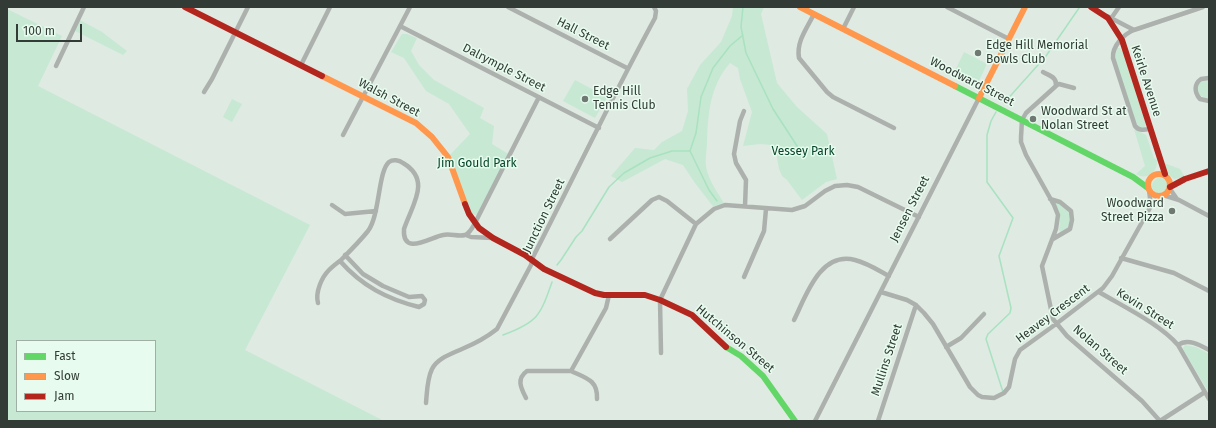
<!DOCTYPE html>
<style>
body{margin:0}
#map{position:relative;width:1216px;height:428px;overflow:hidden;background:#dfeae2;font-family:"Fira Sans",sans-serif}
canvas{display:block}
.frame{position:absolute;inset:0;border:8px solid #323b35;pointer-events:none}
.legend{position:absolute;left:16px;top:340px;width:140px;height:72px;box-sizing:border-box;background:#e7fcee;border:1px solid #9fafa4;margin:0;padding:5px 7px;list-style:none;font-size:12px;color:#323b35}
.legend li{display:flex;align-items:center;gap:8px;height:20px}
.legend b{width:20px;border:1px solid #9fafa4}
.scale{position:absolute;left:16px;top:24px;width:66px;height:18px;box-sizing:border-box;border:2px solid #323b35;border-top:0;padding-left:5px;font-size:12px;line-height:14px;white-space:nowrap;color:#323b35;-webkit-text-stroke:3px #e7fcee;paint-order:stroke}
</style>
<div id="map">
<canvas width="1216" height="428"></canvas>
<div class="frame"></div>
<ul class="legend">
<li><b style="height:5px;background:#63d668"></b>Fast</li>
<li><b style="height:5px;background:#ff974d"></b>Slow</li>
<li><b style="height:5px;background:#b3261e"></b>Jam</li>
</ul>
<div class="scale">100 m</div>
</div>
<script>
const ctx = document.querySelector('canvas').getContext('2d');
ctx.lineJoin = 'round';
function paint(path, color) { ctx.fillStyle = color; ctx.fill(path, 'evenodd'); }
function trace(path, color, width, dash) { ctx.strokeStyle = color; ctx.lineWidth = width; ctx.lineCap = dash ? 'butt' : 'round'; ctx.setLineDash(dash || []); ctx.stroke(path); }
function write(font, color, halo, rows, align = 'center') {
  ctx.font = font + ' "Fira Sans",sans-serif'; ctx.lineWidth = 3; ctx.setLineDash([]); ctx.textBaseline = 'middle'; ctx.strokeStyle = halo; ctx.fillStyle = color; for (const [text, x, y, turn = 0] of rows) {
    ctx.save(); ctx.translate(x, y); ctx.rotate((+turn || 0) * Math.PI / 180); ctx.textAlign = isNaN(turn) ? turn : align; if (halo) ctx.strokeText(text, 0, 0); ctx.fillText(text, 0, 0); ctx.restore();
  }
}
paint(new Path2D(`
 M733,7H764L761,14L777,83L797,107L827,134L837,179L826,182L802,200L787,180L782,176L779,169L776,152L771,145L760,144L743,146L752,112L740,79L738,68L730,63C710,86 708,113 707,142C707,149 705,159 706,166C708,180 718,193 725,205L715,209L695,183L683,165L665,159L622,182L611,176L635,148L654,150L662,142L682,131L688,111L687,89L700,65L721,42L732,16Z
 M7,9L62,36L38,86L310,225L245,350L384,421H7ZM17,341H155V411H17Z
 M78,19L102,32L127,51L123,55L73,30Z
 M402,34H407L417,38L411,51L419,65L434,80L484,108L480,118L494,126L492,144L510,155L479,215L469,214L448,157L470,134L449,104L426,91L404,58L391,52Z
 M1117,48H1120L1123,52L1146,125L1144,128H1140L1136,124L1115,59Z
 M964,52L987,64L976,87L953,75Z
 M575,80L607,97L595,118L563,101Z
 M1202,80L1209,81V99C1198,96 1192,90 1202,80Z
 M232,99L242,104L232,122L223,117Z
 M1134,129L1146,135L1154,158L1157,160C1158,172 1147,181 1136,174L1145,166Z
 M1164,163L1180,169L1185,177L1174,179L1166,172Z
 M1152 186a8 8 0 1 1 16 0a8 8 0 1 1-16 0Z
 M1058,203L1065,207L1071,216L1069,229L1061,233L1059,230L1060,220L1055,204Z
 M1185,345L1196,347L1209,354V393L1184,351L1183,348Z`), '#c7e8d3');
trace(new Path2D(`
 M743,7L741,27L746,53L773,109L801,152
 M1004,103L1046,56L1079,8
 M996,112L991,121L987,135V182L1013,218L999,256L1011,308L1010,313L988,334L986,339L1003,392
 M717,201L709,190L690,151L696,133L701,97L713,68L730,46L743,35
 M557,265L561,260L576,237L582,231L609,187L624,173L650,158L672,151H690
 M503,335C538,322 540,316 552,282`), '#a8e2c0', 1.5);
trace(new Path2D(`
 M508,7L627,68
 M947,7L1009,39
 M814,14C807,28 796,42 799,58L827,92L833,97L894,128
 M1107,16L1134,30
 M1110,20L1119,7
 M400,26L599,128
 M843,29L854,7
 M301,65L330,7
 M56,66L84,7
 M1043,72C1050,76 1057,77 1056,86
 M1209,78L1201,79C1194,84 1194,92 1200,99L1209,101
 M1074,88L1059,84L1056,86L1026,113L1022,120L1021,137V142L1026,155L1054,205L1058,215L1056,229L1042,266L1053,319L1067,336L1142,401L1160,421
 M204,92L212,79L248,7
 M744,111L740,121L734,154L736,163L746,180L745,206
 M1150,129C1144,130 1139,131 1135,126L1113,58C1112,46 1124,34 1134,30L1203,7
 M343,135L410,7
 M1170,189L1177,199
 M1149,190L1151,206
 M1163,195L1179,200L1209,216
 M1050,199L1060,202L1071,211L1072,220L1070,229L1053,239
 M332,205L345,214L376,211
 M466,235L471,237L493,238
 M610,239L652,200L659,197L667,201L696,224
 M1121,258L1174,273L1209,291
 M340,261C362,286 387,299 419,307L424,304L425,300L422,296L409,297L383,286L363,274L345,255
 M744,277L764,231L766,209
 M881,292L907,300L916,305L924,313L933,324L970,387L978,395L982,397L994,398L1004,393L1009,387L1015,359L1020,350L1056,324L1103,288L1112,276L1151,206L1156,199L1161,196
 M1099,292C1124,307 1160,324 1178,345L1209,399
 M318,303C315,292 322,277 329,270C333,266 337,263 341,260C350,251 360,241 368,231C380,215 378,171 389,162C393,159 399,160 403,163C432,180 412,205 404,229C402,257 431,237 443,235C450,233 458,237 465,235C470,233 473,227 475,223L539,97
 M794,320C806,296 820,251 855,260C867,263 878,270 889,276
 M1178,345C1188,338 1200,345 1209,350
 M946,347L961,338L984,314
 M661,353L660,300L696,224L714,209L725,205L792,210L805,206L825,191L835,186L847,185L858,187L919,217
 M526,398C521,388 516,379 527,371H571
 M597,399C598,380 586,378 571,371L606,308L609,295
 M426,403C427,392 427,379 432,369C438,358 451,354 462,349C474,344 487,337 497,329L531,265L533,257C574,177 612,97 655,18L656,11L654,7
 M815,421L979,98
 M878,421L916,305
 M1160,421L1205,392`), '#adb1ae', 4.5);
trace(new Path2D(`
 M955,86L1133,177L1148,188
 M726,347L741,356L763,376L795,421`), '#63d668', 6);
trace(new Path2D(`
 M800,7L955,86
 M322,76L416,123L432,137L448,157L465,204
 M979,98L1025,7
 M1148 185a11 11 0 1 1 22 0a11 11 0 1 1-22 0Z`), '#ff974d', 6);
trace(new Path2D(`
 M185,7L322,76
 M1091,7L1108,18L1122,40L1165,174
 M1170,187L1185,179L1209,171
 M465,204L469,214L479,228L493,238L525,255L544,269L595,293L604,295H645L660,300L692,315L726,347`), '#b3261e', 6);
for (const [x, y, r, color] of [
 [978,53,4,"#6f7872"],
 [585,99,4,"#6f7872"],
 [1033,119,4,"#6f7872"],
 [1172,211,4,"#6f7872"]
]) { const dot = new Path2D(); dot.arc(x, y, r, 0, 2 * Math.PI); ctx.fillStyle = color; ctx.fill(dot); trace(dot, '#e7fcee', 1.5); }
write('12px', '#323b35', '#e7fcee', [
 ["Hall Street",583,34,27],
 ["Dalrymple Street",504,68,27],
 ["Keirle Avenue",1146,81,72],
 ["Woodward Street",972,82,27],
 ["Walsh Street",389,98,28],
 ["Jensen Street",910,209,-63],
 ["Junction Street",544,216,-64],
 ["Kevin Street",1145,309,32],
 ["Heavey Crescent",1053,314,-37],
 ["Hutchinson Street",735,339,40],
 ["Nolan Street",1100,350,41],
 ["Mullins Street",887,360,-72]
]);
write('12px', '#323b35', '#e7fcee', [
 ["Edge Hill Memorial",986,46],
 ["Bowls Club",986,60],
 ["Edge Hill",593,92],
 ["Tennis Club",593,106],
 ["Woodward St at",1041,112],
 ["Nolan Street",1041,126],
 ["Woodward",1164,204,"right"],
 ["Street Pizza",1164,218,"right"]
], 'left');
write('12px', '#064529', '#e7fcee', [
 ["Vessey Park",803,152],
 ["Jim Gould Park",477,164]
]);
</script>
